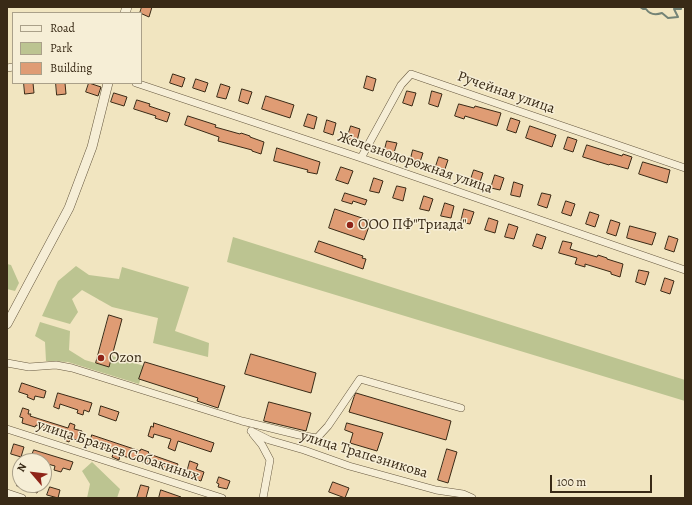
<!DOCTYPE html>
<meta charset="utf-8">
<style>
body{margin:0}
#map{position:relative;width:692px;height:505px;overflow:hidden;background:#f1e5c0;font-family:Alegreya,serif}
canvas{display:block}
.frame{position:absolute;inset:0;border:8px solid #392a16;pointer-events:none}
.legend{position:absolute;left:12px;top:12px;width:130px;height:72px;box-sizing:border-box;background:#f6eed6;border:1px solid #aaa089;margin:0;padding:5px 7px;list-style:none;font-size:12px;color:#392a16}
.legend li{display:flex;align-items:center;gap:8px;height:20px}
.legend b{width:20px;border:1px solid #aaa089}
.north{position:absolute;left:12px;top:453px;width:40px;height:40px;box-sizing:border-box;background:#f6eed6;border:1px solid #aaa089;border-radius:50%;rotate:298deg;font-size:11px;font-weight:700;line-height:16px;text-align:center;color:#392a16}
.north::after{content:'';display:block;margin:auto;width:14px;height:18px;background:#8f2418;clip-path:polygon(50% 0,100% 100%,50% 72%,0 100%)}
.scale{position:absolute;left:550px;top:475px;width:102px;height:18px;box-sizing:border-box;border:2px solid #392a16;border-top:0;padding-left:5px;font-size:12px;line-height:14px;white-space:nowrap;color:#392a16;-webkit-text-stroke:3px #f6eed6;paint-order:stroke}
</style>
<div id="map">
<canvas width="692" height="505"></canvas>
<div class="frame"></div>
<ul class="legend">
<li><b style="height:5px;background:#f6eed6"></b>Road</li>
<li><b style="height:11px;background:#bcc491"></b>Park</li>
<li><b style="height:11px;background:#df9c74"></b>Building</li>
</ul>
<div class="north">N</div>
<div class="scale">100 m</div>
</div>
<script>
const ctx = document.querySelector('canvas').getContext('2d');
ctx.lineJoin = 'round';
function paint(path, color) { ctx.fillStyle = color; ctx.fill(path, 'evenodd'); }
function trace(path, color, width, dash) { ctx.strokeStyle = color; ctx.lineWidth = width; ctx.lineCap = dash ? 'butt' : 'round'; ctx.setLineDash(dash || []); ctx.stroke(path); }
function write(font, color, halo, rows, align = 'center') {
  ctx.font = font + ' Alegreya,serif'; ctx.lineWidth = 3; ctx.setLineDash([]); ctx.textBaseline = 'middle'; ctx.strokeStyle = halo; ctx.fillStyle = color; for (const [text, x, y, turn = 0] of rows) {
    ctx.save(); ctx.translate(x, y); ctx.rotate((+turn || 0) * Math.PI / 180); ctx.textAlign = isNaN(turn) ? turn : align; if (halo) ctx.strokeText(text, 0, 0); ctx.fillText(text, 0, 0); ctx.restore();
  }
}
paint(new Path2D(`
 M233,237L685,380V401L227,262Z
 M7,264L11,265L19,283L15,291L7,289Z
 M76,266L89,275L119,279L122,267L189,287L175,331L209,343L208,357L153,343L158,318L112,307L82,290L72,299L78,312L70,324L42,316L58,281Z
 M40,322L70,331L69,350L85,360L109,367L112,356L144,366L139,384L68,362L46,361L45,342L35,336Z
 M92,462L120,489L117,498H87L90,484L82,471Z`), '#bcc491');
trace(new Path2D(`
 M640,7L643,9H646C650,15 656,15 662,13L668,18L678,17L674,9H681V7`), '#748376', 2);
const building = new Path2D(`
 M142,7H152L149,17L140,13Z
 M173,74L185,78L182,87L170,83Z
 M367,76L376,79L373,91L364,88Z
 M196,79L208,83L205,92L193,88Z
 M24,83H33L34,93L25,94Z
 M56,83H65L66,94L57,95Z
 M89,83L101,87L98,96L86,92Z
 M221,84L230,87L226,99L217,97Z
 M242,89L252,92L248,104L239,101Z
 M407,91L416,93L412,106L403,103Z
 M432,91L442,94L438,107L429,104Z
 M114,93L127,97L124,106L111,102Z
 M266,96L294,105L290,118L262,109Z
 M137,100L150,104L149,106L170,113L167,122L155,118L156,116L134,109Z
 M459,104L474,108L475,106L501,113L497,126L465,116L464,119L455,116Z
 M308,114L317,117L314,129L304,126Z
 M188,116L216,125L215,127L240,134L241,133L250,136V137L264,142L261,154L252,151V150L218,141L219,137L185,125Z
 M511,118L520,121L516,133L507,130Z
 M327,120L336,123L333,135L324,132Z
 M351,126L360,129L357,141L347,139Z
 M530,126L556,135L552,147L526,138Z
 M568,137L577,140L573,152L564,149Z
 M387,141L397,143L393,156L384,153Z
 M587,145L622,156L623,154L632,157L628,169L610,164L609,165L583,157Z
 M277,148L320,162L317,174L307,172L308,170L274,161Z
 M413,150L423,153L419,165L410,162Z
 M439,157L448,160L444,172L435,169Z
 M643,162L670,170L667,183L639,174Z
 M341,167L353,171L348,184L336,180Z
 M474,170L483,173L479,185L470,182Z
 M495,175L504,178L500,190L491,188Z
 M374,178L383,181L379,193L370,191Z
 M514,182L523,185L520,197L511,195Z
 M397,186L406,188L403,201L393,198Z
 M345,193L367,200L365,205L353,201L352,204L342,201Z
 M542,193L551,195L547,208L538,205Z
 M424,196L433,199L429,211L420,209Z
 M566,201L575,204L571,216L562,213Z
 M445,203L454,206L451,218L441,216Z
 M335,209L371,221L364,240L329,228Z
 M464,209L474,212L470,224L461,222Z
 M590,212L599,215L595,227L586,224Z
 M489,218L498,221L495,233L485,230Z
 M611,220L620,223L616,236L607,233Z
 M509,224L518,227L514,239L505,237Z
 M630,226L656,233L652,245L627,238Z
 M537,234L546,237L542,249L533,246Z
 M669,236L678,239L674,252L665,249Z
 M319,241L363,256L362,258L366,259L363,269L315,252Z
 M563,241L572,243L570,249L597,257L598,255L607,258V259L623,264L620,277L611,274V272L585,264V267L575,264L577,258L559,253Z
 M639,270L649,272L645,285L636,282Z
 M665,278L674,281L670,294L661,291Z
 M109,315L122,319L109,367L96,363Z
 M251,354L316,373L311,393L245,374Z
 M145,362L225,386L218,408L197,401L198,398L139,379Z
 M22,383L46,391L44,398L35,396L34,400L27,397L28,395L19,392Z
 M58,393L92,403L89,412L84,410L83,415L77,413L78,410L60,404L59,409L54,407Z
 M356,393L451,421L446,440L349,412L354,397Z
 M269,402L311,413L306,431L264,421Z
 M101,406L119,412L116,421L99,415Z
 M23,408L29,410L28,414H31L30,416L68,428L70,423L75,425L74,429L82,431L80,441L71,438L69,442L64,440L65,436L36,425L35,427L22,423L23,418L20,417Z
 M154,423L214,443L211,452L178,441L175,451L168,448L171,439L154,434L153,438L148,436L151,426L153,427Z
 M347,423L383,433L377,451L350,443L353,433L345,430Z
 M92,435L140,451L141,449L149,452L148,453L155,456L178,464L175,472L120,455L119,460L112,457L114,451L90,444Z
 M14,444L24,447L21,457L11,454Z
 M447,449L457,452L448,483L438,480Z
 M34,450L73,462L70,470L63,468L61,472L54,470L55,466L44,463V461L31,458Z
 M190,461L198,464L196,469L204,472L201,481L186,476Z
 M219,477L230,481L227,489L218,487L219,484L217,483Z
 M333,482L349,488L345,498L329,492Z
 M17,485H40L37,493L17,486Z
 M141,485L149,487L146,498H137Z
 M50,487L60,490L58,498L47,495Z
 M161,490L181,497V498H159Z`);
paint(building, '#df9c74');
trace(building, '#392a16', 1);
const minor = new Path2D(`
 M7,68L13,67
 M136,83L361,158L685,270
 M361,158L401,85L411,74L685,168
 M7,363L29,367L56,365L72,368L242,421L299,435L317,438L328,426L360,379L461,408
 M7,429L222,498
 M251,431L269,440L304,450L349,466L436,490L463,494L472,498
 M253,434L262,445L270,460L263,498
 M7,493L22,498`);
const tertiary = new Path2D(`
 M125,13L127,7
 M7,324L69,208L92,147L108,83`);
trace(minor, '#675940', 8);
trace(tertiary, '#675940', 10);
trace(minor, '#f6eed6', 7);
trace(tertiary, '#f6eed6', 9);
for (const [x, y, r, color] of [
 [350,225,4,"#8f2418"],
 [101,358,4,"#8f2418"]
]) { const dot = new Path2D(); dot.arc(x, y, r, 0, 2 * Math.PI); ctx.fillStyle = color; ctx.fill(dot); trace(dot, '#f6eed6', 1.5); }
write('15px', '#392a16', '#f6eed6', [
 ["Ручейная улица",506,93,19],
 ["Железнодорожная улица",415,163,19],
 ["улица Братьев Собакиных",118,451,18],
 ["улица Трапезникова",364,455,17]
]);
write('15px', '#392a16', '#f6eed6', [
 ["ООО ПФ\"Триада\"",358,225],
 ["Ozon",109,358]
], 'left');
</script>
